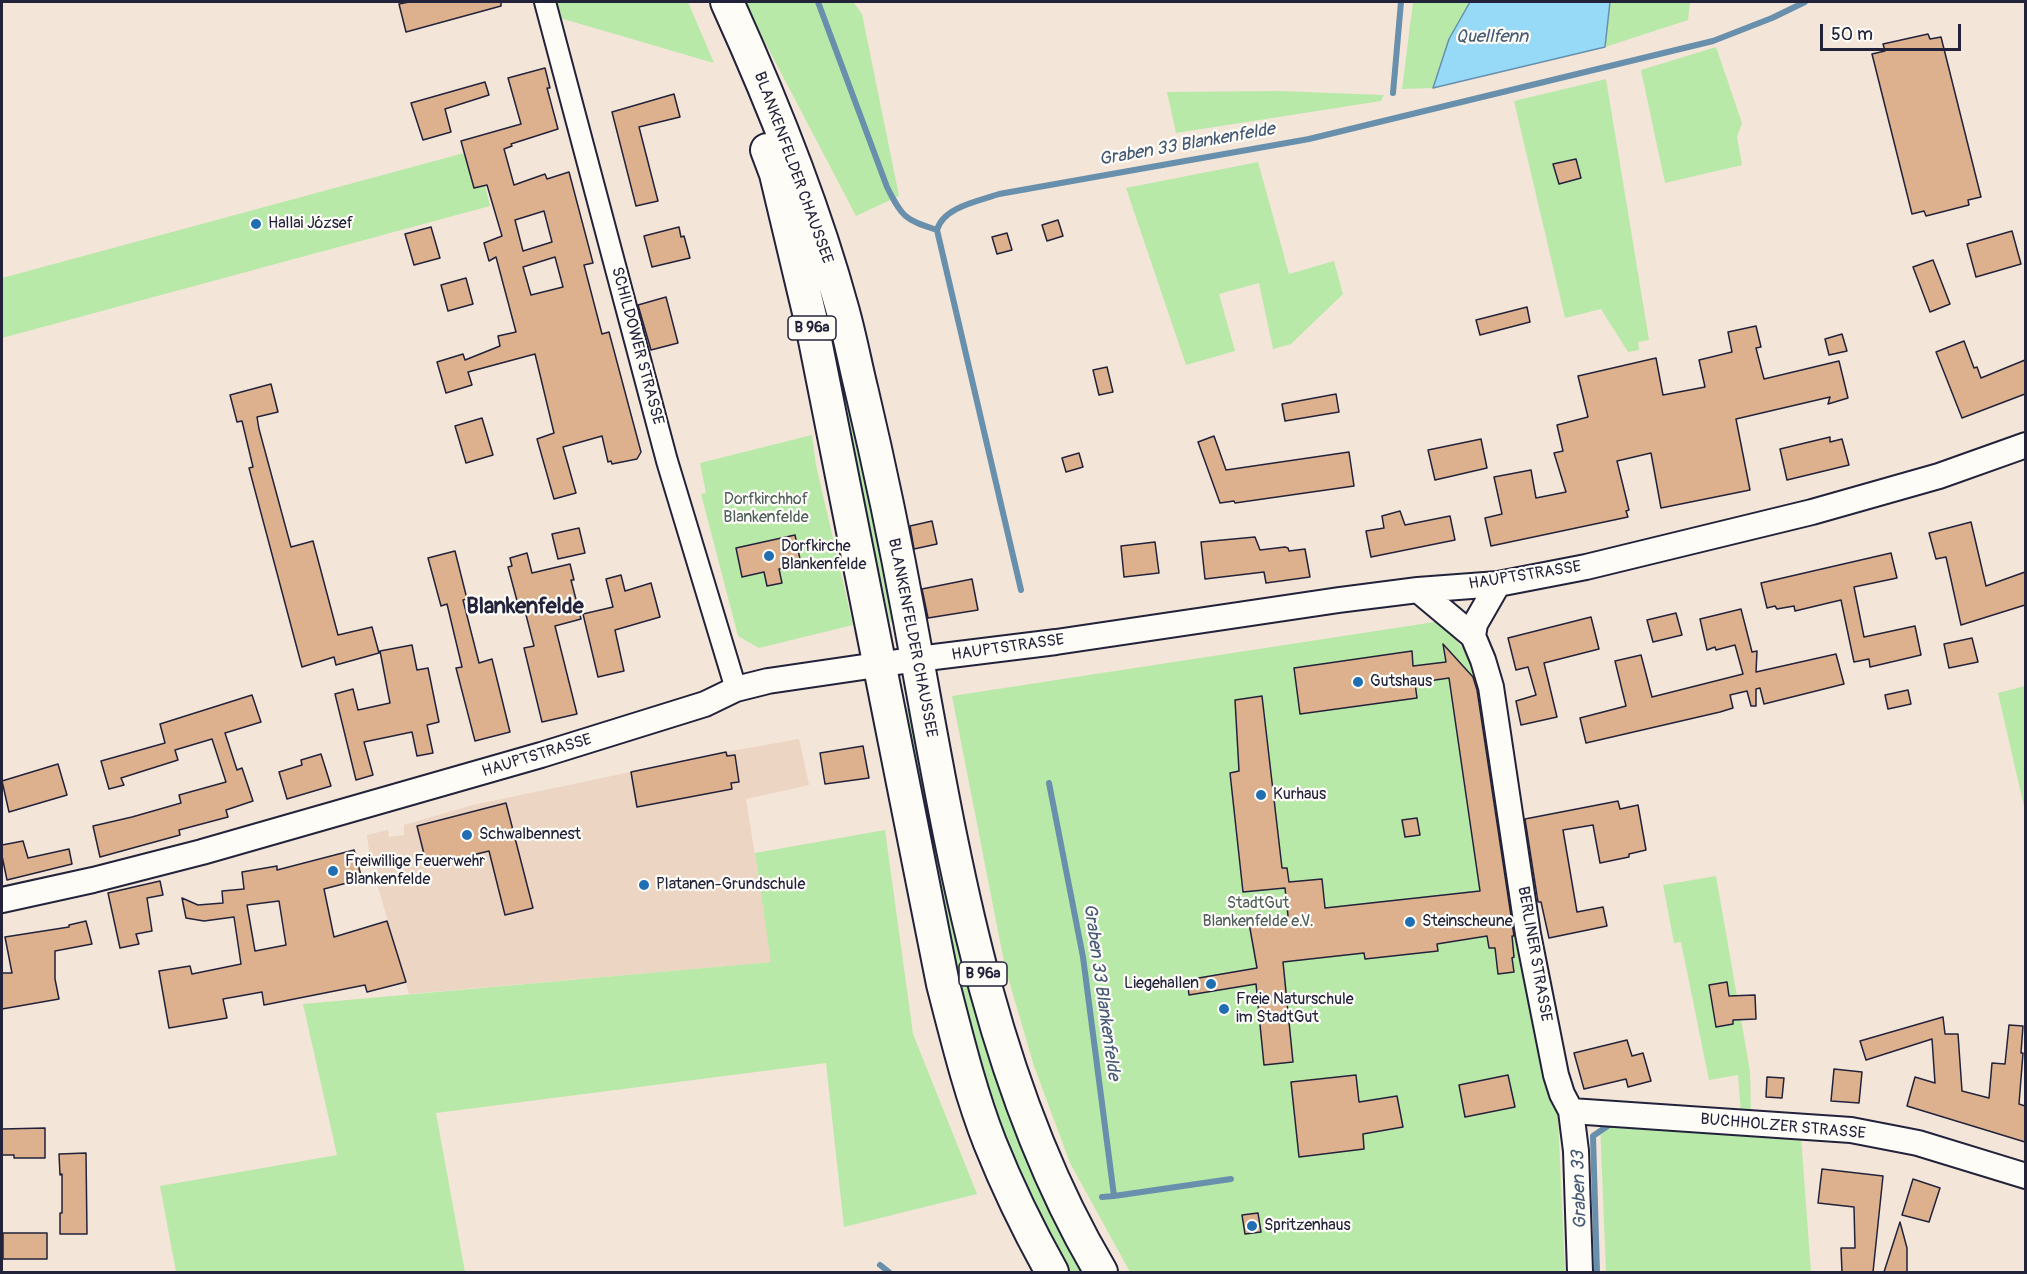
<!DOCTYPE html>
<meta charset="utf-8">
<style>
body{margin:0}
#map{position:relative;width:2027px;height:1274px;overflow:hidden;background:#f3e5d8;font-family:Pangolin,sans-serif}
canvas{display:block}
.frame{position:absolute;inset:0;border:3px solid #22223b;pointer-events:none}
.scale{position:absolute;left:1820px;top:24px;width:141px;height:27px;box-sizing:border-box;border:3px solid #22223b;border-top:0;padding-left:8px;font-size:18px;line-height:21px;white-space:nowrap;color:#22223b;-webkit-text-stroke:4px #fdfcf7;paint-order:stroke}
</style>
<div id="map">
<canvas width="2027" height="1274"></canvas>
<div class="frame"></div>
<div class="scale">50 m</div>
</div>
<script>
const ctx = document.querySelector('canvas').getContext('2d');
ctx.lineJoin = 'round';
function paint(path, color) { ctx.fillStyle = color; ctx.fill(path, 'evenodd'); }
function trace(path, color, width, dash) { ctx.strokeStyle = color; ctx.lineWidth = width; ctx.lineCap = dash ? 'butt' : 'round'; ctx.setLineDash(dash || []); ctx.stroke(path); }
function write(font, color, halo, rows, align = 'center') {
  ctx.font = font + ' Pangolin,sans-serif'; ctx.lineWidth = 4.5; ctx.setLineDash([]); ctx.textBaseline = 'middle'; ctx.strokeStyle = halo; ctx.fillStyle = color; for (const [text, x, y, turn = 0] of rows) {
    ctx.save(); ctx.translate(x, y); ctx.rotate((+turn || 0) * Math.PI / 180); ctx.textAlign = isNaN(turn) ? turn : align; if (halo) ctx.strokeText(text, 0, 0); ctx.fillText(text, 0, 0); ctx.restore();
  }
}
paint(new Path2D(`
 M799,739L809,785L746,799L772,962L409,994L370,859L367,835L388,830L389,837L404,835V825L473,805L726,752Z`), '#ecd5c2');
paint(new Path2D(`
 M556,2H688L714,63L560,18Z
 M744,2H853L862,14L899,196L856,216Z
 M1413,2H1470L1449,39L1433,88L1402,89Z
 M1610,2H1690L1688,20L1605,47Z
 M1716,47L1742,123L1737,137L1742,165L1665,183L1641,70Z
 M1606,79L1649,340L1638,342L1639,350L1628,352L1601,309L1565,318L1514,101Z
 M1279,91L1384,95L1381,101L1176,133L1167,92Z
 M464,153L474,188L485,186L490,206L2,338V278Z
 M1258,162L1289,274L1334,261L1343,294L1291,344L1273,349L1259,283L1219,294L1235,351L1186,365L1126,188Z
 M793,185L813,244L898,620L890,622L868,517L850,465Z
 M812,435L816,465L853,625L759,648L738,636L701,494L706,493L700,463Z
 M1441,621L1480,670L1523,941L1558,1117L1565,1272H1130L1070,1163L1034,1066L1005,967L952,696Z
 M2025,686H2026L2025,811L1998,693Z
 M909,708L934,831L1089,1272H1064L1034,1215L976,1068L902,709Z
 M885,830L913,1034L977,1194L844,1227L826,1063L436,1113L465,1272H176L160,1186L337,1155L303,1004L771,962L755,853Z
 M1716,876L1750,1071L1751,1115L1741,1114L1738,1075L1709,1080L1681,942L1674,943L1663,885Z
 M1600,1123L1801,1137L1811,1272H1606Z`), '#b9e9a8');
const water = new Path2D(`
 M1470,2H1610L1605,47L1433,88L1449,39Z`);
paint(water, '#96daf8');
trace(water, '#6890ac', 1.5);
trace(new Path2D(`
 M818,2L887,187C902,217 905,220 937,230
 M1393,93L1401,2
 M1021,590L937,230C943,207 979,201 999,194L1309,139L1713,41L1772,18L1805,2
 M1049,783L1083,957L1114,1196L1102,1197
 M1114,1196L1231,1179
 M880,1265L889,1272
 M1597,1272L1593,1136L1609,1125H1615`), '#6890ac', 6);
const building = new Path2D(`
 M409,2H501V6L406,32L399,4Z
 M1928,34L1930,39L1941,37L1981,197L1968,200L1969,205L1926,216L1924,211L1912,214L1872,54L1885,51L1883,44Z
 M545,68L550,88H547L558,129L511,144L512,146L504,149L514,185L545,174L547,179L569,172L593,263L584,265L602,334L609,332L641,452L637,459L612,464L611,461L608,462L602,436L563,447L576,493L554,499L537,439L554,433L535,354L468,372L472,385L446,393L437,362L463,354L465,360L500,346L498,336L516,332L496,257L489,261L484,243L502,236L487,185L474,188L461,141L521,124L508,78ZM544,211L552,242L523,251L515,220ZM555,257L563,287L531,295L523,267Z
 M485,82L489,95L445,109L451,132L423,140L411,103Z
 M674,94L680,117L639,127L658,201L636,206L612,112Z
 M1576,159L1581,178L1559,184L1553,164Z
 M1058,220L1063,236L1047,241L1042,225Z
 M431,227L440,258L414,265L405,234Z
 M679,227L681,237L684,236L690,258L652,267L644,236Z
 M2012,231L2021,264L1976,277L1967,244Z
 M1007,233L1012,250L997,254L992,237Z
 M1933,260L1950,304L1930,312L1913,267Z
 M466,278L473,304L448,311L441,285Z
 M666,297L678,343L651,350L638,305Z
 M1527,307L1530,322L1480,335L1476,320Z
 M1756,326L1761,347L1756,348L1764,379L1839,361L1848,398L1828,404L1830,397L1736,419L1750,490L1661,508L1651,453L1617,461L1629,510L1626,511L1628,517L1491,546L1485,518L1502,514L1494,477L1531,470L1536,498L1566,492L1554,453L1563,451L1557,425L1588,417L1578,376L1656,358L1663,395L1705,387L1699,360L1732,352L1728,332Z
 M1842,334L1847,351L1829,355L1825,339Z
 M1964,341L1974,368L1977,367L1981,378L2025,360V394L1962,418L1936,352Z
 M1107,367L1113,392L1099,395L1093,370Z
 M271,384L278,412L257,417L259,429L291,547L313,541L338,635L372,627L379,653L336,665L334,657L302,667L249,468L253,467L242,421L237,422L230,395Z
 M1336,394L1339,412L1285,421L1282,404Z
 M482,418L493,455L466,463L455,426Z
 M1214,436L1226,470L1349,452L1354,486L1235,503L1234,501L1220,503L1198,442Z
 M1830,437V442L1842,439L1849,465L1787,480L1780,449Z
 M1481,439L1487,468L1435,480L1428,450Z
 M1079,453L1083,467L1066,472L1062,458Z
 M1400,511L1405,525L1450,516L1455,540L1371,557L1366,531L1384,528L1382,516Z
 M932,521L937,544L914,549L910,526Z
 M1971,522L1986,586L2025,572V605L1961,625L1946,557L1936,559L1929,533Z
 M579,528L585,553L558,559L552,534Z
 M795,535L801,564L779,569L782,583L767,586L764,572L742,577L736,548Z
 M1255,537L1260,550L1285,547L1288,548L1289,551L1305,549L1310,577L1266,583L1264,572L1205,579L1201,542Z
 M1155,542L1159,573L1124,577L1121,546Z
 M455,551L467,599L463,600L479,663L492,659L510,732L475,741L456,668L462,667L447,604L441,606L428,558Z
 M527,553L532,573L570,564L574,580H571L581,619L555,626L577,714L542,722L524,648L534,646L525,611L520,612L508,567L512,566L510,558Z
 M1891,553L1897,578L1854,587L1864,637L1915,626L1921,655L1870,667L1869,659L1854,662L1841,600L1795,611L1794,606L1777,609L1775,606L1767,608L1761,583Z
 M621,575L625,591L651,583L660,617L615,630L624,671L598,677L583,614L613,607L606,579Z
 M972,579L978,610L928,618L922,589Z
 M1741,609L1752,652L1757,651L1756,672L1836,654L1844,684L1764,704L1760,688L1756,689V706H1751L1747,691L1730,695L1733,708L1720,712L1586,743L1580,718L1626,706L1615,661L1641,655L1652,697L1743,674L1735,645L1716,650L1715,647L1707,650L1700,619Z
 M1676,613L1682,635L1653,642L1647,620Z
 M1591,617L1599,649L1544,663L1557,717L1521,725L1516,701L1536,695L1528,667L1516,670L1508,638Z
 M1972,638L1978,662L1949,668L1944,644Z
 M1443,644L1473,677L1477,690L1514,936H1512L1514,957L1512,958L1514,972L1498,974L1495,948H1489L1487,936L1437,944L1438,951L1365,959L1364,953L1283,962L1293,1062L1264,1065L1256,984L1189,995L1187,980L1257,968L1249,923L1288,916L1285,888L1243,892L1230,773L1239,771L1235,700L1262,696L1282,868H1287L1289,882L1322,879L1325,908L1480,891L1449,678L1415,683L1417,698L1300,714L1294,668L1412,651L1413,666L1446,662Z
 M412,645L417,670L428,668L439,722L427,725L433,753L417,756L412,732L364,742L373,775L356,780L335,694L353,689L358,710L390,703L380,651Z
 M1908,690L1911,704L1888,709L1885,695Z
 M252,695L261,722L225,733L237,770L242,768L253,801L226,810L228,817L179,830L180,835L100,857L93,826L132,817L181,803L179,795L226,782L212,739L175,750L178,760L121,778L124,785L109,789L101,761L165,743L160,724Z
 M863,746L869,778L825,784L820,753Z
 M726,752L727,756L735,755L739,782L731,783L732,789L637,807L631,772Z
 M321,754L331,786L287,799L279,772L302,765L301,760Z
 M58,764L67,795L9,812L2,781Z
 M1618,801L1620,809L1638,805L1646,850L1629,854V857L1600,863L1593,825L1563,830L1577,912L1603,907L1607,926L1549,938L1541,902H1538L1525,819Z
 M506,803L533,908L505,915L489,851L427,866L417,826Z
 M1417,818L1420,835L1405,837L1402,820Z
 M23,841L28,858L69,849L72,864L7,880L2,856V845Z
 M354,850L362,879L324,889L334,937L387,921L406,982L367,992L365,985L264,1005L262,992L223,999L227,1018L169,1028L159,971L190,966L192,974L241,964L234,917L204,921L186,918L182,898L198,905L223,903L222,891L244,889L242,872L277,866V870ZM279,901L286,945L255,951L247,905Z
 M160,881L163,895L147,898L152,931L136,934L139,944L120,948L108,893Z
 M86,921L92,944L55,951V979L59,999L2,1009V973H12L5,937L69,927V925Z
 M1727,982L1729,996L1755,995L1756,1019L1733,1020V1024L1716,1027L1709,985Z
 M1943,1017L1945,1034H1958L1962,1091L1989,1098L1992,1063L2005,1064L2009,1025L2023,1026L2021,1053H2023L2019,1104L2025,1106V1142L1907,1106L1915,1077L1935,1083L1932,1039L1866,1060L1860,1041Z
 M1627,1040L1632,1056L1643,1053L1651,1081L1628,1087L1626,1079L1584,1089L1574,1053Z
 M1834,1069L1862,1072L1859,1103L1831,1101Z
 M1356,1075L1359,1102L1397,1096L1403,1127L1363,1134L1364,1149L1299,1157L1291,1082Z
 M1508,1075L1515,1107L1465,1117L1459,1085Z
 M1767,1077L1784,1078L1782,1098L1766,1097Z
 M45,1128V1158H14V1155H2V1129Z
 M86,1153L87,1234H60V1213H62V1174L60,1175L59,1154Z
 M1822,1169L1883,1176L1873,1272H1842L1841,1248H1855L1854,1207L1818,1203Z
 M1913,1179L1940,1188L1929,1222L1902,1215Z
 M1258,1213L1261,1232L1245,1234L1242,1215Z
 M1900,1222L1907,1248V1272H1884Z
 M3,1233H47V1259H3Z`);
paint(building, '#ddb08e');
trace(building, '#22223b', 1.5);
const minor = new Path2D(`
 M545,2L667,461L736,689`);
const tertiary = new Path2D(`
 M1418,590L1473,636L1483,660L1491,687L1528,934L1556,1075L1562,1094L1571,1111L1576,1151L1580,1272
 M1473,636L1475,624L1498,584
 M2,900L93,880L202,852L541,755L705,704L736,689L768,681L918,659L1056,642L1339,600L1418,590L1498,584L1586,567L1812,512L1939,476L2026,445
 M1571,1111L1851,1130L1918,1143L2026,1176`);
const primary = new Path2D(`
 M727,2C772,101 813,202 842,308C850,336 855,364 862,392C880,468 896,545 910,621C951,841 985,1077 1101,1272
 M767,150L776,174L812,325L943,984C957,1038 970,1092 990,1143C1008,1188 1029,1231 1052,1272`);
trace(minor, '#22223b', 24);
trace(tertiary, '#22223b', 28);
trace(primary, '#22223b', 36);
trace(minor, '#fdfcf7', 20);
trace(tertiary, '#fdfcf7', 24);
trace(primary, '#fdfcf7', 32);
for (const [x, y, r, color] of [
 [256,224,6,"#1f6fb2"],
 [769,556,6,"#1f6fb2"],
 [1358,682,6,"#1f6fb2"],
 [1261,795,6,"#1f6fb2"],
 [467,835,6,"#1f6fb2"],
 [333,871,6,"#1f6fb2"],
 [644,885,6,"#1f6fb2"],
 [1410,922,6,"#1f6fb2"],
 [1211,984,6,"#1f6fb2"],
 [1224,1009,6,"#1f6fb2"],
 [1252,1226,6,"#1f6fb2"]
]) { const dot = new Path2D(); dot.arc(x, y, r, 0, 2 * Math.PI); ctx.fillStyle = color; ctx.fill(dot); trace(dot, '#fdfcf7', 2); }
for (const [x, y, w] of [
 [812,328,48],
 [983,974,48]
]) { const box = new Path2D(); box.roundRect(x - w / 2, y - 12, w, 24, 4.5); ctx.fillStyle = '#fdfcf7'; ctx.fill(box); trace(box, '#22223b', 1.5); }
write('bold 15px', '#22223b', null, [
 ["B 96a",812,328],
 ["B 96a",983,974]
]);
write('16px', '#22223b', '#fdfcf7', [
 ["BLANKENFELDER CHAUSSEE",793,168,70],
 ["SCHILDOWER STRASSE",637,346,75],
 ["HAUPTSTRASSE",1525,576,-9],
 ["BLANKENFELDER CHAUSSEE",912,638,79],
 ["HAUPTSTRASSE",1008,648,-8],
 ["HAUPTSTRASSE",537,756,-17],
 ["BERLINER STRASSE",1534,954,80],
 ["BUCHHOLZER STRASSE",1783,1127,5]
]);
write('16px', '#22223b', '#fdfcf7', [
 ["Hallai József",268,224],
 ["Dorfkirche",781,547],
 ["Blankenfelde",781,565],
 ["Gutshaus",1370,682],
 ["Kurhaus",1273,795],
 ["Schwalbennest",479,835],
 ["Freiwillige Feuerwehr",345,862],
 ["Blankenfelde",345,880],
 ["Platanen-Grundschule",656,885],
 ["Steinscheune",1422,922],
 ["Liegehallen",1199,984,"right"],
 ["Freie Naturschule",1236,1000],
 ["im StadtGut",1236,1018],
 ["Spritzenhaus",1264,1226]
], 'left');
write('16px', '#4f5e5c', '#fdfcf7', [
 ["Dorfkirchhof",766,500],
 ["Blankenfelde",766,518],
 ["StadtGut",1258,904],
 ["Blankenfelde e.V.",1258,922]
]);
write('italic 18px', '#455974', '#fdfcf7', [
 ["Quellfenn",1492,37],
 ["Graben 33 Blankenfelde",1187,145,-10],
 ["Graben 33 Blankenfelde",1101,992,82],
 ["Graben 33",1580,1190,-92]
]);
write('bold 22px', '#22223b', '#fdfcf7', [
 ["Blankenfelde",525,607]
]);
</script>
